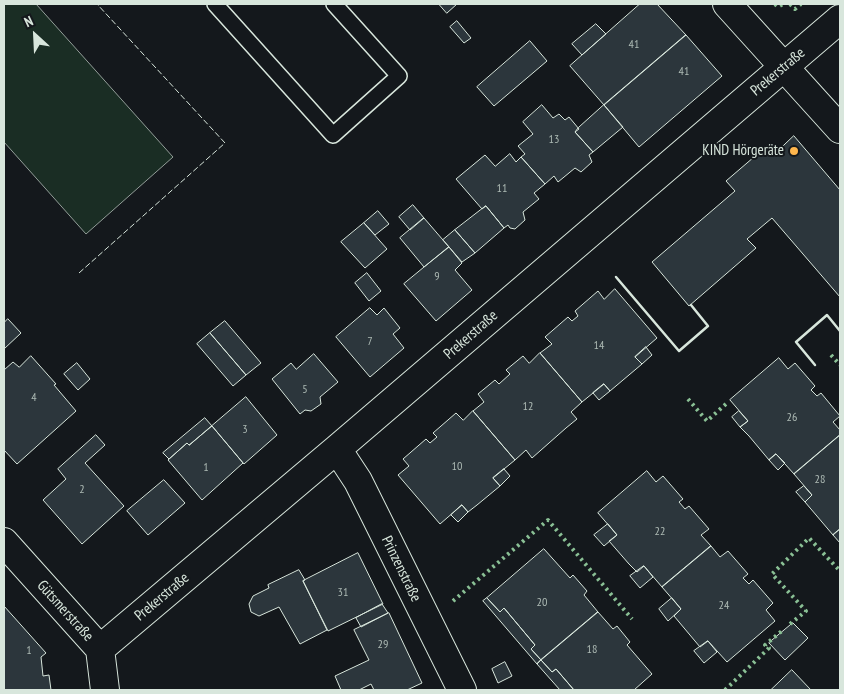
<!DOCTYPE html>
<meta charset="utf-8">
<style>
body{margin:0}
#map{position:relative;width:844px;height:694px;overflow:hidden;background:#14181c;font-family:"PT Sans Narrow",sans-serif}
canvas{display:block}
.frame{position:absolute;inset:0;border:5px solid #d8e6dc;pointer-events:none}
.north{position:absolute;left:10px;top:10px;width:50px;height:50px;-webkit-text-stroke:4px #14181c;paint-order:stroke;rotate:335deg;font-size:14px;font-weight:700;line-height:20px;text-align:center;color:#d8e6dc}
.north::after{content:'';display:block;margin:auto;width:18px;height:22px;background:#d8e6dc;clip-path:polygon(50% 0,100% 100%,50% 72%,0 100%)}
</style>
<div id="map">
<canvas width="844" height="694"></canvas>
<div class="frame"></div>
<div class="north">N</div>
</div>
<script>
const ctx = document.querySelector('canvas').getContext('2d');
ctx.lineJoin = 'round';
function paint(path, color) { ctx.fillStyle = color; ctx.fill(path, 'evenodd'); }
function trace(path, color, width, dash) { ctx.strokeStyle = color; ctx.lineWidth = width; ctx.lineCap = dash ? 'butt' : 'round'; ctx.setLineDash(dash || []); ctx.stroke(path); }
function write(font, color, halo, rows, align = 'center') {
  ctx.font = font + ' "PT Sans Narrow",sans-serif'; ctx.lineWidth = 4; ctx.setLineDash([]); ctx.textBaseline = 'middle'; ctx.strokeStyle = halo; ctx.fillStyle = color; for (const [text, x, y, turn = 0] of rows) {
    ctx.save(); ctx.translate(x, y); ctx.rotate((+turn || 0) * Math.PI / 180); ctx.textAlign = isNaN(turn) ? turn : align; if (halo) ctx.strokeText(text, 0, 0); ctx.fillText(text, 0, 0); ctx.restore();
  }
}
const green = new Path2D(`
 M4,4H36L173,157L86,234L4,142Z`);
paint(green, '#1a2d24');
trace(green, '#939e99', 1);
const building = new Path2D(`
 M439,4H457L447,13Z
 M640,4H657L686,35L604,105L570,66Z
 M457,21L471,38L464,43L450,27Z
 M596,24L606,34L582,55L572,44Z
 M686,35L722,76L639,147L604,105Z
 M530,41L547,61L494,106L477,87Z
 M542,105L553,118L559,114L565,120L569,117L579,129L575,132L593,152L589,155L592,162L581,172L575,168L558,182L554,176L545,184L521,157L525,154L518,146L533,134L523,122Z
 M604,105L623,127L593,152L575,132L578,128Z
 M794,136L840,190V297L772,218L747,239L756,248L689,306L652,262L735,191L726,181L768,145L775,153Z
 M510,154L516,162L521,157L545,184L534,193L539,199L523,212L525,220L515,229L510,228L508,225L504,228L486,206L482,209L456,179L485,155L495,166Z
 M413,205L424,218L410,230L399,217Z
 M486,206L504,228L475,253L455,230Z
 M378,211L389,224L375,235L364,223Z
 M424,218L449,247L424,267L400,238Z
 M364,223L387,249L365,268L341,242Z
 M455,230L475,253L462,262L443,240Z
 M449,247L462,263L455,270L472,290L436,321L404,284Z
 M367,273L381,291L369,301L355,283Z
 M615,289L657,338L635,357L642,364L610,391L604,384L582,402L540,353L552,344L545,337L568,317L572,321L578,316L575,311L598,291L604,299Z
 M370,308L377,315L384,308L400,328L393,334L404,348L370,377L336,337Z
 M8,319L21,333L4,349V323Z
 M225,321L261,363L246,375L210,333Z
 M210,333L246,375L233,386L197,344Z
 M646,347L652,355L642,364L635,357Z
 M540,353L582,402L571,412L577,419L566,428L532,458L526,450L515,460L473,411L484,402L478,394L495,380L499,384L510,374L506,370L523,356L529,363Z
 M314,354L338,382L320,397L321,404L311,411L305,410L300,414L272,379L291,363L296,369Z
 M31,356L56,384L54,385L76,411L17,464L4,450V370L13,362L19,367Z
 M779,358L788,369L795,363L815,386L811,390L817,396L821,393L840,416L833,422L840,430V435L794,474L776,454L769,460L749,436L740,427L748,421L730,400Z
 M77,363L90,379L78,390L64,374Z
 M604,384L610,391L599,400L593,393Z
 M246,397L277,435L244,464L212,426Z
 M473,411L515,460L493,478L500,486L477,505L468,512L462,505L440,524L398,475L409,466L403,459L426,439L430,443L437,437L433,433L456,413L463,420Z
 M739,411L748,421L740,427L732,417Z
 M205,418L212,426L189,445L187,443L169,459L163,453Z
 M212,426L243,463L202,500L168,460L187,443L189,445Z
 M96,435L105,445L85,463L124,506L82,544L43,500L66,479L58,469Z
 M840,435V529L833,535L805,502L812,495L794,474Z
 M776,454L785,463L778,470L769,460Z
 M504,469L510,476L500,486L493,478Z
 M647,471L656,482L663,476L683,499L679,502L685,509L689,506L709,529L701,535L711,546L662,587L644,566L637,572L629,564L609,541L617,535L598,513Z
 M164,480L185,503L148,535L127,511Z
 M804,486L812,495L805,502L796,492Z
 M462,505L468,512L458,522L451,515Z
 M608,524L617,535L604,546L594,535Z
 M840,529V543L833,535Z
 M711,546L720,557L728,551L748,574L743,578L749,584L753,580L773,603L766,610L775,621L727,662L708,641L700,647L674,616L681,609L662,587Z
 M544,549L570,578L573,575L587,591L584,595L598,612L541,660L531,649L535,645L504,608L500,612L487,598Z
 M358,553L383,604L328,631L303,581Z
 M644,566L653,577L640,588L630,576Z
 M299,570L305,580L303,581L327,630L300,644L279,607L259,616L251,612L249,604L253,596L269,588L268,585Z
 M487,598L500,612L504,608L535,645L531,649L541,660L537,664L483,601Z
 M672,598L681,609L668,621L659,609Z
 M382,604L388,613L361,627L356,618Z
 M4,606L46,653L41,657L43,676L49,675L51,690H4Z
 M598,612L613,629L617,626L630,642L627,645L652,674L634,690H574L556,669L552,672L541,660Z
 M389,613L422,683L407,690H374L371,684L359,690H341L335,676L369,660L354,630Z
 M793,623L808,638L785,660L769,643Z
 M708,641L717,652L704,663L694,651Z
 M541,660L552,672L556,669L574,690H560L537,664Z
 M505,662L512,676L498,683L492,669Z
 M792,670L811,690H771Z`);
paint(building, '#2c363c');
trace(building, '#d8e6dc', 1);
const service = new Path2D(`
 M215,4L333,135L399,76L334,4`);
const minor = new Path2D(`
 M727,4L840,129
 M337,449L358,481L462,690
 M4,542L100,649L105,690
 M100,649L337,449L840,19`);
trace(service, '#d8e6dc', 18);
trace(minor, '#d8e6dc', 30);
trace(service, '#14181c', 15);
trace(minor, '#14181c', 28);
trace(new Path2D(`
 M775,4L778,7L783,4
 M790,4L795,9L801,4
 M831,355L840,365
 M688,399L707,421L727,403
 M453,601L548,520L632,619
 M790,624L806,611L772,574L809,538L840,571
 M725,690L769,648L765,645L783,630`), '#8ac095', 4, [2.5, 4]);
trace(new Path2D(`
 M79,273L225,143L97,4`), '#d8e6dc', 1, [6, 2.5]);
trace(new Path2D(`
 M616,277L679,351L708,326L691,305
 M815,365L796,342L827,315L840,331`), '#d8e6dc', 2.5);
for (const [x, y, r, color] of [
 [794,151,5,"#ffb74d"]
]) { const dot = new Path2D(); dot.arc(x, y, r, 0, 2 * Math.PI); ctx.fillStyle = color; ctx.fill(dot); trace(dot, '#14181c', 2); }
write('12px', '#adbab4', null, [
 ["41",634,45],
 ["41",684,72],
 ["13",554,140],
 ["11",502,189],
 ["9",437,277],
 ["7",370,342],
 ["14",599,346],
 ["5",305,390],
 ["4",34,398],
 ["12",528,407],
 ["26",792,418],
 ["3",245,430],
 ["10",457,467],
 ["1",206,468],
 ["28",820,480],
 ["2",82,490],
 ["22",660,532],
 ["31",343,593],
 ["20",542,603],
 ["24",724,606],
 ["29",383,645],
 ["18",592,650],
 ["1",29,651]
]);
write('15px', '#d8e6dc', '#14181c', [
 ["Prekerstraße",778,72,-40],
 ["Prekerstraße",471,335,-41],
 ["Prinzenstraße",401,569,64],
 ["Prekerstraße",162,597,-40],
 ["Gütsmerstraße",65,611,48]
]);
write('15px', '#d8e6dc', '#14181c', [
 ["KIND Hörgeräte",784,151]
], 'right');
</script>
